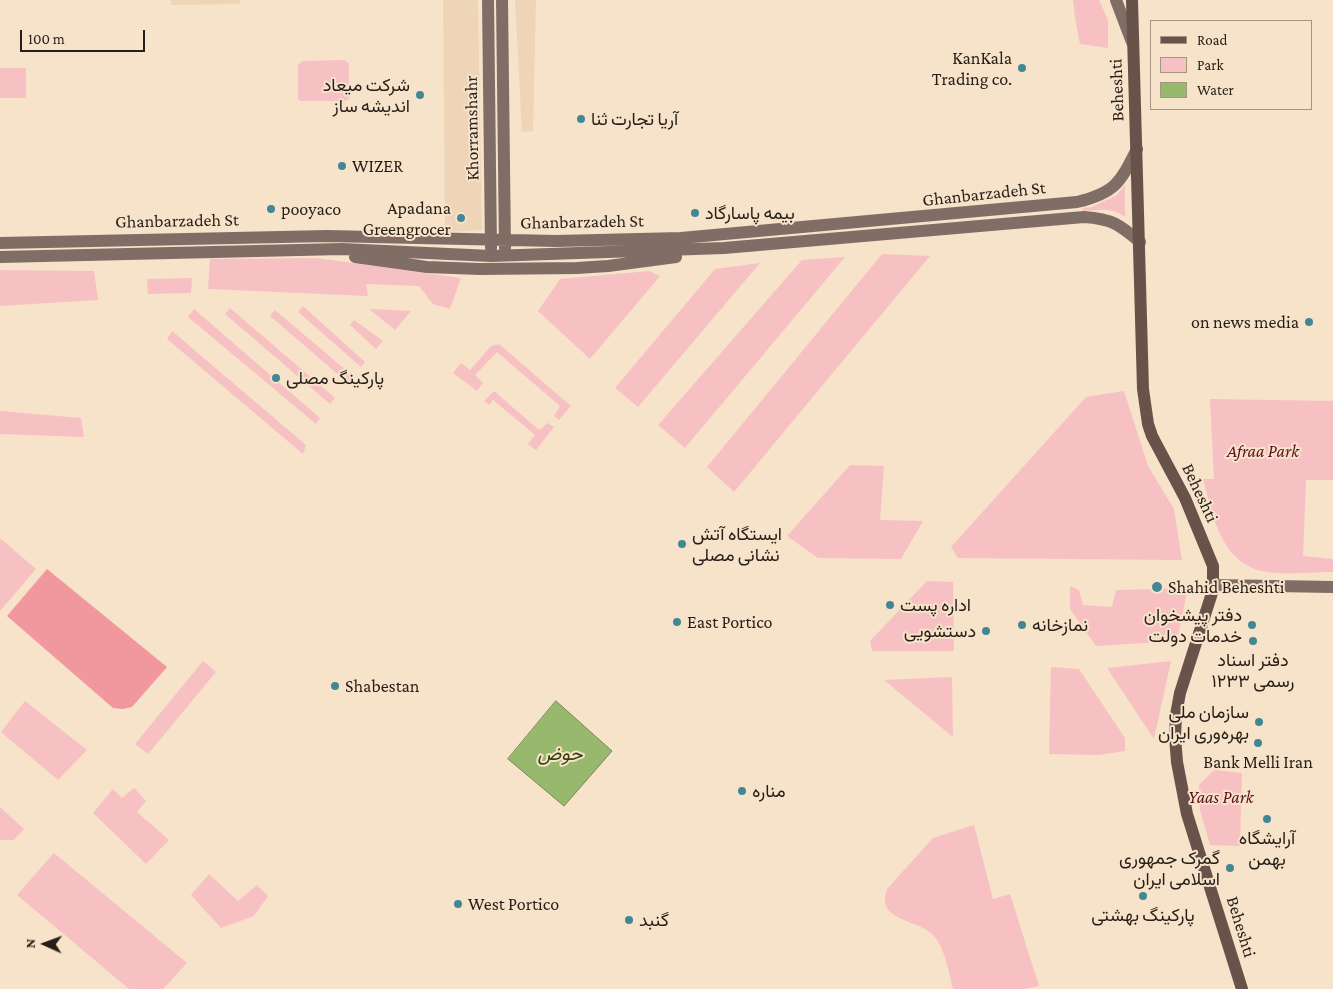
<!DOCTYPE html>
<meta charset="utf-8">
<style>
body{margin:0}
#map{position:relative;width:1333px;height:989px;overflow:hidden;background:#f7e2ca;font-family:"Crimson Pro",serif}
canvas{display:block}
.legend{position:absolute;left:1150px;top:20px;width:162px;height:90px;box-sizing:border-box;background:#f7e2ca;border:1px solid #a49482;margin:0;padding:6px 9px;list-style:none;font-size:15px;color:#271f17}
.legend li{display:flex;align-items:center;gap:10px;height:25px}
.legend b{width:25px;border:1px solid #a49482}
.north{position:absolute;left:20px;top:919px;width:50px;height:50px;-webkit-text-stroke:4px #f7e2ca;paint-order:stroke;rotate:272deg;font-size:14px;font-weight:700;line-height:20px;text-align:center;color:#271f17}
.north::after{content:'';display:block;margin:auto;width:18px;height:22px;background:#271f17;clip-path:polygon(50% 0,100% 100%,50% 72%,0 100%)}
.scale{position:absolute;left:20px;top:30px;width:125px;height:22px;box-sizing:border-box;border:2px solid #271f17;border-top:0;padding-left:6px;font-size:15px;line-height:18px;white-space:nowrap;color:#271f17;-webkit-text-stroke:4px #f7e2ca;paint-order:stroke}
</style>
<div id="map">
<canvas width="1333" height="989"></canvas>
<ul class="legend">
<li><b style="height:6px;background:#69524a"></b>Road</li>
<li><b style="height:14px;background:#f7c1c4"></b>Park</li>
<li><b style="height:14px;background:#98b86d"></b>Water</li>
</ul>
<div class="north">N</div>
<div class="scale">100 m</div>
</div>
<script>
const ctx = document.querySelector('canvas').getContext('2d');
ctx.lineJoin = 'round';
function paint(path, color) { ctx.fillStyle = color; ctx.fill(path, 'evenodd'); }
function trace(path, color, width, dash) { ctx.strokeStyle = color; ctx.lineWidth = width; ctx.lineCap = dash ? 'butt' : 'round'; ctx.setLineDash(dash || []); ctx.stroke(path); }
function write(font, color, halo, rows, align = 'center') {
  ctx.font = font + ' "Crimson Pro",Vazirmatn,serif'; ctx.lineWidth = 4; ctx.setLineDash([]); ctx.textBaseline = 'middle'; ctx.strokeStyle = halo; ctx.fillStyle = color; for (const [text, x, y, turn = 0] of rows) {
    ctx.save(); ctx.translate(x, y); ctx.rotate((+turn || 0) * Math.PI / 180); ctx.textAlign = isNaN(turn) ? turn : align; if (halo) ctx.strokeText(text, 0, 0); ctx.fillText(text, 0, 0); ctx.restore();
  }
}
paint(new Path2D(`
 M171,0H240V4L171,5Z
 M443,0H478L482,230L445,232Z
 M515,0H536L533,131L522,132Z`), '#efd5b8');
paint(new Path2D(`
 M1073,0H1099L1108,20V48L1080,44L1075,17Z
 M345,60L349,64V99L344,101H301L298,99V65L302,61Z
 M0,68H26V98H0Z
 M1125,185V217C1112,207 1098,210 1083,211V208L1092,207L1117,195Z
 M882,254L930,256L734,492L707,467Z
 M845,257L685,448L658,425L802,260Z
 M317,258L461,278L450,309L433,304L419,286L366,284L368,296L208,289L210,259Z
 M760,263L638,407L615,388L715,269Z
 M0,270L94,271L98,300L0,306Z
 M649,271L660,276L590,359L538,311L560,279Z
 M192,278L191,293L148,294L147,279Z
 M303,306L365,362L361,367L298,312Z
 M230,308L335,398L330,404L225,314Z
 M194,309L320,418L316,424L188,317Z
 M369,309L411,311L395,330Z
 M275,310L354,377L348,383L270,316Z
 M354,320L383,341L376,349L350,325Z
 M172,331L306,445L303,454L167,339Z
 M499,344L571,406L559,420L554,416L560,406L497,352L475,375L483,383L477,391L453,373L461,363L470,370L491,346Z
 M494,391L539,430L548,423L554,427L536,450L528,444L535,435L493,400L489,405L484,401Z
 M1124,391L1148,466L1174,509L1182,560L958,558L951,547L1086,397Z
 M1210,399L1333,401V480H1306L1303,556L1333,559V572C1313,572 1286,575 1267,572C1221,565 1213,516 1203,479H1214Z
 M0,411L81,418L84,437L0,434Z
 M850,465L884,466L880,520L923,521L901,559L818,558L787,536Z
 M0,538L36,569L0,611Z
 M927,581L953,582L954,651H872L870,641Z
 M1070,586L1079,590L1083,605L1112,607L1116,590L1188,588L1177,641L1096,646L1070,609Z
 M203,661L216,672L148,754L135,744Z
 M1171,661L1154,739L1107,668Z
 M1051,667L1079,669L1125,738V751L1099,755L1049,754Z
 M952,677L953,737L884,680Z
 M25,701L87,750L58,780L1,732Z
 M1214,770L1242,773L1240,846L1210,845L1200,810L1199,785Z
 M134,788L146,801L137,812L169,840L146,864L93,813L113,789L122,798Z
 M0,807L24,829L14,840H0Z
 M974,825L993,899L1010,894L1039,986L1025,989H953C948,970 946,950 933,935C919,919 875,922 887,889L933,838Z
 M54,853L187,963L163,989H129L17,895Z
 M209,874L238,901L257,885L268,896L254,916L221,928L191,895Z`), '#f7c1c4');
paint(new Path2D(`
 M47,569L167,667L132,707L123,709L113,708L7,616Z`), '#f1989f');
const water = new Path2D(`
 M556,701L612,751L564,806L508,759Z`);
paint(water, '#98b86d');
trace(water, '#768a53', 1);
trace(new Path2D(`
 M488,0L491,248
 M502,0L505,248
 M1116,0L1132,42
 M0,243L327,236L556,241L681,238L1077,202C1115,193 1120,183 1137,149
 M0,257L342,249L491,256L724,248L1084,217C1112,219 1119,224 1140,242
 M355,257L427,267L480,269L577,268L608,266L676,257
 M1213,585L1333,587`), '#806e66', 12);
trace(new Path2D(`
 M1132,0L1143,389L1148,424L1152,436L1185,498L1213,566V585L1212,593L1180,693L1176,715L1175,737L1177,762L1187,814L1242,989`), '#69524a', 12);
for (const [x, y, r, color] of [
 [1022,68,5,"#428794"],
 [420,95,5,"#428794"],
 [581,119,5,"#428794"],
 [342,166,5,"#428794"],
 [271,209,5,"#428794"],
 [695,213,5,"#428794"],
 [461,218,5,"#428794"],
 [1309,322,5,"#428794"],
 [276,378,5,"#428794"],
 [682,544,5,"#428794"],
 [1157,587,6,"#428794"],
 [890,605,5,"#428794"],
 [677,622,5,"#428794"],
 [1022,625,5,"#428794"],
 [1252,625,5,"#428794"],
 [986,631,5,"#428794"],
 [1253,641,5,"#428794"],
 [335,686,5,"#428794"],
 [1259,722,5,"#428794"],
 [1258,743,5,"#428794"],
 [742,791,5,"#428794"],
 [1267,819,5,"#428794"],
 [1230,868,5,"#428794"],
 [1143,896,5,"#428794"],
 [458,904,5,"#428794"],
 [629,920,5,"#428794"]
]) { const dot = new Path2D(); dot.arc(x, y, r, 0, 2 * Math.PI); ctx.fillStyle = color; ctx.fill(dot); trace(dot, '#f7e2ca', 2); }
write('18px', '#271f17', '#f7e2ca', [
 ["KanKala",1012,58,"right"],
 ["Trading co.",1012,79,"right"],
 ["شرکت میعاد",410,85,"right"],
 ["اندیشه ساز",410,106,"right"],
 ["آریا تجارت ثنا",591,119],
 ["WIZER",352,166],
 ["Apadana",451,208,"right"],
 ["Greengrocer",451,229,"right"],
 ["pooyaco",281,209],
 ["بیمه پاسارگاد",705,213],
 ["on news media",1299,322,"right"],
 ["پارکینگ مصلی",286,378],
 ["ایستگاه آتش",692,534],
 ["نشانی مصلی",692,555],
 ["Shahid Beheshti",1168,587],
 ["اداره پست",900,605],
 ["دفتر پیشخوان",1242,615,"right"],
 ["خدمات دولت",1242,636,"right"],
 ["East Portico",687,622],
 ["نمازخانه",1032,625],
 ["دستشویی",976,631,"right"],
 ["دفتر اسناد",1253,660,"center"],
 ["رسمی ۱۲۳۳",1253,681,"center"],
 ["Shabestan",345,686],
 ["سازمان ملی",1249,712,"right"],
 ["بهره‌وری ایران",1249,733,"right"],
 ["Bank Melli Iran",1258,762,"center"],
 ["مناره",752,791],
 ["آرایشگاه",1267,838,"center"],
 ["بهمن",1267,859,"center"],
 ["گمرک جمهوری",1220,858,"right"],
 ["اسلامی ایران",1220,879,"right"],
 ["West Portico",468,904],
 ["پارکینگ بهشتی",1143,915,"center"],
 ["گنبد",639,920]
], 'left');
write('18px', '#271f17', '#f7e2ca', [
 ["Beheshti",1117,90,-92],
 ["Khorramshahr",472,128,-91],
 ["Ghanbarzadeh St",984,194,-6],
 ["Ghanbarzadeh St",177,221,-1],
 ["Ghanbarzadeh St",582,222,-1],
 ["Beheshti",1200,493,65],
 ["Beheshti",1241,927,73]
]);
write('italic 18px', '#5f1121', '#f7e2ca', [
 ["Afraa Park",1263,451],
 ["Yaas Park",1221,797]
]);
write('italic 19px', '#2f430b', '#f7e2ca', [
 ["حوض",560,754]
]);
</script>
